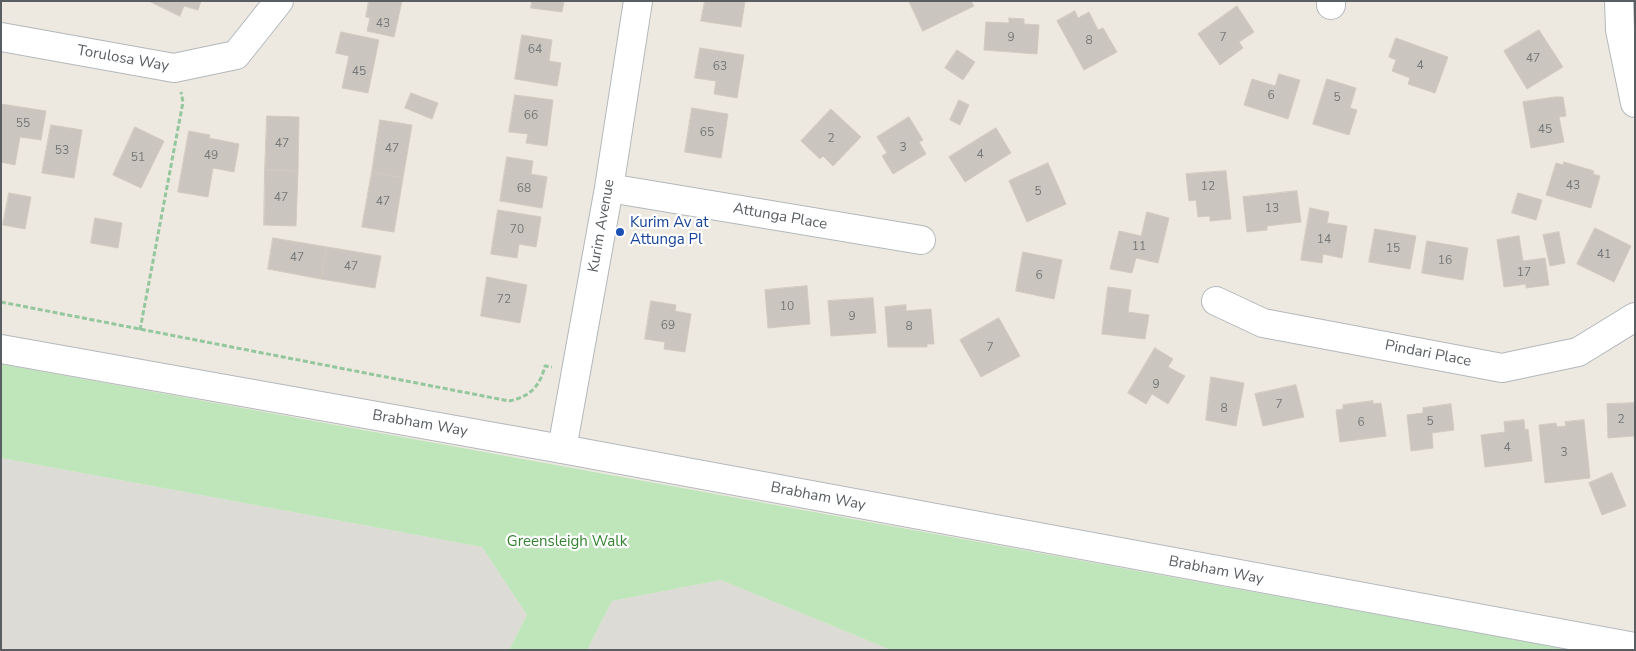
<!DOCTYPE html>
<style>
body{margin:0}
#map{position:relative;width:1636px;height:651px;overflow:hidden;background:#ede9e0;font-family:"Nunito Sans",sans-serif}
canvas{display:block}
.frame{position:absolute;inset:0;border:2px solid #595e62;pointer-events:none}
</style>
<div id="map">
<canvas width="1636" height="651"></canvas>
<div class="frame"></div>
</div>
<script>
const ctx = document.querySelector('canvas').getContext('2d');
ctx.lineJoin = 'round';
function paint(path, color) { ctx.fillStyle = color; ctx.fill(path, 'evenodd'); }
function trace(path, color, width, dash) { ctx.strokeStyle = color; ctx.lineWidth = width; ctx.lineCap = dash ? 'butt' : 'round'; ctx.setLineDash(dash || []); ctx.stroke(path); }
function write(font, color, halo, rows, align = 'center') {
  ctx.font = font + ' "Nunito Sans",sans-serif'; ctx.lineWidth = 4.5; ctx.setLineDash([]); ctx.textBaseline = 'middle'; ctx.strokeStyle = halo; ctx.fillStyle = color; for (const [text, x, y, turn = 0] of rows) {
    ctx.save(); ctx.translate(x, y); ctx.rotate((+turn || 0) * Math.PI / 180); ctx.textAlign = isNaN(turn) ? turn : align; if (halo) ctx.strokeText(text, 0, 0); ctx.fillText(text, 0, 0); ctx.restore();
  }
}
paint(new Path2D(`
 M1,458L482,547L527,615L509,650H1Z
 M721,580L891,650H587L612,601Z`), '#dddbd5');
paint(new Path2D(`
 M1,364L1572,650H891L721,580L612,601L587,650H509L527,615L482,547L1,458Z`), '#bfe6bb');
const building = new Path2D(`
 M149,1H201L198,10L184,6L180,16Z
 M369,1H402L394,37L367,31L370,18L366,17Z
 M532,1H564L562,12L531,8Z
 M705,1H745L741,27L701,21Z
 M909,1H971L974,6L923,31Z
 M1237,6L1254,32L1239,42L1243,48L1220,65L1198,34Z
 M1075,11L1078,18L1089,12L1098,30L1103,28L1117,52L1084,70L1057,21Z
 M1009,18L1024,19V24L1039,25L1037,54L984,50L986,22L1009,23Z
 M1539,30L1563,67L1527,89L1504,51Z
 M341,32L379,40L368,93L342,88L349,56L336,53Z
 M522,35L552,40L549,61L561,63L557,86L515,79Z
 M1396,38L1448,57L1435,93L1408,84L1410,78L1392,71L1396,60L1389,57Z
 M700,48L744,55L737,98L714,94L716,81L695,78Z
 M957,50L975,62L963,80L945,68Z
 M1279,74L1300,80L1288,119L1244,105L1252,79L1275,86Z
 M1327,79L1356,88L1350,108L1357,110L1349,135L1313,124Z
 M411,93L438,103L432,119L405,108Z
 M515,95L553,100L547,146L526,143L528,134L509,132Z
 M1555,97H1563L1566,116L1559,117L1564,142L1531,148L1523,102Z
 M959,100L969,105L960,125L950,120Z
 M1,104L46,111L41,140L20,137L15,165L1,162Z
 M692,108L728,114L721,158L685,152Z
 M831,109L861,137L833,166L823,156L820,159L801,141Z
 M267,116L299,117L298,171L265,170Z
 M909,117L923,140L919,142L926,154L893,174L882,156L887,153L877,137Z
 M380,120L412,125L403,178L372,172Z
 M51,125L82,130L74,178L42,173Z
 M135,127L164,141L141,188L113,175Z
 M996,128L1011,153L965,182L949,157Z
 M189,131L210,135L209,138L239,144L234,172L213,168L208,197L178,192Z
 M507,157L533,161L531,174L547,177L542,208L500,201Z
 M1564,162L1594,171L1593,174L1600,176L1591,208L1546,195L1556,163L1563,165Z
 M1048,163L1066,204L1027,222L1009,181Z
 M265,170L298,171L296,226L264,225Z
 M1226,171L1231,219L1210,221V216L1198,217L1196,200L1189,201L1186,174Z
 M372,172L403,178L394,232L362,227Z
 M1297,191L1301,222L1267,226V230L1247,232L1243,197Z
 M9,193L31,197L25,229L3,225Z
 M1518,193L1542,200L1536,220L1512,213Z
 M1310,208L1329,212L1327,223L1347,226L1342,258L1323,254L1322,263L1301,260Z
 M498,210L541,217L536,247L519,244L517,258L491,254Z
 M1147,212L1169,218L1158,263L1136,258L1132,273L1110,269L1119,231L1141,236Z
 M95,218L122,223L118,248L91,243Z
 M1595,228L1631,246L1614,282L1577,264Z
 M1375,229L1416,236L1410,269L1369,262Z
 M1559,232L1565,263L1550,266L1543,235Z
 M1519,236L1523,261L1545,258L1549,285L1526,288V284L1504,287L1497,240Z
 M273,238L327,247L321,279L268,269Z
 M1427,241L1468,248L1463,280L1422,273Z
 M327,247L381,256L375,288L321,279Z
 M1023,252L1062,260L1054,299L1016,291Z
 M487,277L527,285L520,323L481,316Z
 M807,286L810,324L768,328L765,290Z
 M1108,287L1131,290L1128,312L1149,315L1145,339L1102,334Z
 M873,298L876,333L831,336L828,301Z
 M651,301L676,305L675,311L691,314L685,352L664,349L665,342L645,339Z
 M906,305V311L931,309L934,344H927V347H888L885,307Z
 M999,318L1020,356L981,377L960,340Z
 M1155,348L1173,359L1168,367L1185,376L1168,404L1152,394L1146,404L1128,393Z
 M1211,377L1244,383L1236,426L1206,420Z
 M1296,385L1304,417L1263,426L1255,394Z
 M1373,401V404L1381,403L1386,436L1340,442L1336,410L1343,409V405Z
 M1635,403V444L1634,436L1608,438L1607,404Z
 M1451,404L1454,430L1432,433L1433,448L1411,451L1407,415L1423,413V408Z
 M1524,420L1525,430L1528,429L1532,461L1485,467L1481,435L1505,432L1504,422Z
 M1584,420L1590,478L1545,483L1539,425L1556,423L1557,427L1566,426L1565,422Z
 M1612,473L1626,506L1602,515L1589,483Z`);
paint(building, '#cac5bf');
trace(building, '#d2cabf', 1);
const street = new Path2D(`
 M1619,1L1620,30L1635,103
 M1331,5V1
 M1,37L174,68L236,55L279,1
 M609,188L921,240
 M1216,301L1263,323L1502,368L1578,352L1635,317
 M562,449L609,188L638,1`);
const secondary = new Path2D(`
 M1,349L562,449L1635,647`);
trace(street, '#b3b8bc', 30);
trace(secondary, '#b4b9be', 30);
trace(new Path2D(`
 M1,302L509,401C530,397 540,386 545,366L552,367
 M140,330L183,102L181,92`), '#94c79d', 3, [5, 2.5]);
trace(street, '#fff', 28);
trace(secondary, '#fff', 28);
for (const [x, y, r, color] of [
 [620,232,5,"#1a4fb4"]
]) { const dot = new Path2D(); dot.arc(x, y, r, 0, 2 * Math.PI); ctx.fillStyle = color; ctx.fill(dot); trace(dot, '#fff', 2); }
write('12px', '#757879', null, [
 ["43",383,24],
 ["9",1011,38],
 ["7",1223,38],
 ["8",1089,41],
 ["64",535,50],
 ["47",1533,59],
 ["4",1420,66],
 ["63",720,67],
 ["45",359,72],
 ["6",1271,96],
 ["5",1337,98],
 ["66",531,116],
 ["55",23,124],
 ["45",1545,130],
 ["65",707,133],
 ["2",831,139],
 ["47",282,144],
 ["3",903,148],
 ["47",392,149],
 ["53",62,151],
 ["4",980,155],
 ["49",211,156],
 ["51",138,158],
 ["43",1573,186],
 ["12",1208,187],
 ["68",524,189],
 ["5",1038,192],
 ["47",281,198],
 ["47",383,202],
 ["13",1272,209],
 ["70",517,230],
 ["14",1324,240],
 ["11",1139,247],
 ["15",1393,249],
 ["41",1604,255],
 ["47",297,258],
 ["16",1445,261],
 ["47",351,267],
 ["17",1524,273],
 ["6",1039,276],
 ["72",504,300],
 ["10",787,307],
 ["9",852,317],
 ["69",668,326],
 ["8",909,327],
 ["7",990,348],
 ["9",1156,385],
 ["7",1279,405],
 ["8",1224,409],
 ["2",1621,420],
 ["5",1430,422],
 ["6",1361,423],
 ["4",1507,448],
 ["3",1564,453]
]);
write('15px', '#595e62', '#fff', [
 ["Torulosa Way",123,59,10],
 ["Attunga Place",780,217,10],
 ["Kurim Avenue",602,226,-80],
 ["Pindari Place",1428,354,11],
 ["Brabham Way",420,424,10],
 ["Brabham Way",818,497,11],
 ["Brabham Way",1216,571,11]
]);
write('15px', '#164399', '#fff', [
 ["Kurim Av at",630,223],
 ["Attunga Pl",630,240]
], 'left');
write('15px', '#348230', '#fff', [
 ["Greensleigh Walk",567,542]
]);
</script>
